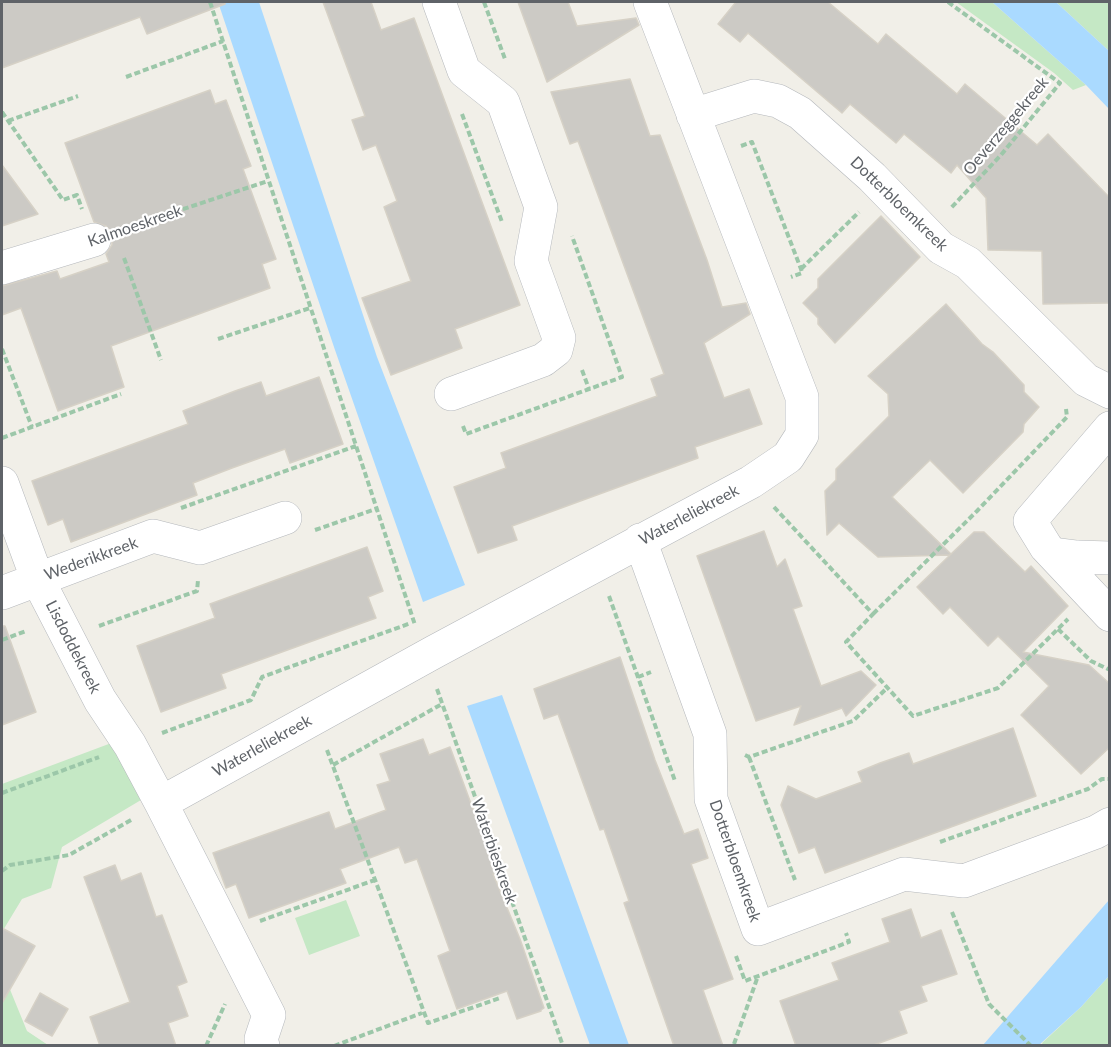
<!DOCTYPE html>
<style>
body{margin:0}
#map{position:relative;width:1111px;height:1047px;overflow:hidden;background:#f1efe8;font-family:Lato,sans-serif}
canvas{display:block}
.frame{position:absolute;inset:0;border:3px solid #5f6368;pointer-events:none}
</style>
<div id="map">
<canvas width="1111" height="1047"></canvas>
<div class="frame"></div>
</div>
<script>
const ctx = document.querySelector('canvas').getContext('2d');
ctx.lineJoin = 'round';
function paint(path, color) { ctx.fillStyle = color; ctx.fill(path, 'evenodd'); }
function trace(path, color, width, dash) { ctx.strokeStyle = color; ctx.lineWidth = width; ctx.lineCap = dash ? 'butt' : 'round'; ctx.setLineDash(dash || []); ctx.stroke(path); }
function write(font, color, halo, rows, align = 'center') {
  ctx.font = font + ' Lato,sans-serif'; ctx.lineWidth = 4.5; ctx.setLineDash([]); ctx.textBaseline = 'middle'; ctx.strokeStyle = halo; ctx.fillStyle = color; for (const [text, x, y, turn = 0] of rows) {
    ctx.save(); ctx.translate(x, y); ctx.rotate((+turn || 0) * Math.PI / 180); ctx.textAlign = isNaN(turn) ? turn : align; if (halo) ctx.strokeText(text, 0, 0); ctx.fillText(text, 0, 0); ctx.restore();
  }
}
paint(new Path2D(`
 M956,2H992L1086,85L1073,90L1054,73Z
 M1056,2L1109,3V51Z
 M114,742L141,800L62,847L51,888L22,899L2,932V784Z
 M346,900L360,936L309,955L295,918Z
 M2,970L27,1031L48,1045H2Z
 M1109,976V1045L1044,1046L1042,1043L1081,1007Z`), '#c5e8c5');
paint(new Path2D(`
 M218,2H259L377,357L465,585L423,602L335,350Z
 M992,2H1056L1109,51V109L1086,85Z
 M502,695L629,1045H590L467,706Z
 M1109,900V976L1081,1007L1039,1045H983Z`), '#aadaff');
const building = new Path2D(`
 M2,2H225V4L147,34L140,17L2,68Z
 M323,2H371L381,30L414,18L520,305L455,329L462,348L391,375L362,298L411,281L384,207L397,201L376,145L363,150L352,120L365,116Z
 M518,2H568L577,26L636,18L639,25L547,82Z
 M736,2H828L878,44L886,34L957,94L965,84L1037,145L1048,134L1110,198V303L1043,304L1042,251L988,250L986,198L957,165L951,173L904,134L896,143L850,104L842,113L748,33L740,42L718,24Z
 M630,79L650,136L660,135L707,260L722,307L746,303L750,314L704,343L724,398L749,389L762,424L695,447L698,458L512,526L517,540L478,553L454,487L506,468L501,453L657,396L651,379L664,374L578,141L570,144L551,92Z
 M210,90L215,104L226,100L251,166L243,169L276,259L262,264L270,288L111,346L124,387L58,411L21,308L2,315V286L57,271L60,279L109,262L106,254L112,245V234L106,226L94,222L65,143Z
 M2,165L38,214L2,226Z
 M881,216L920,257L835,343L818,324V318L803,303L818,288V279Z
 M946,304L982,344L993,352L1024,385V392L1039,407L1024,424L1023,432L963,493L930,460L892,497L951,554L974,532H984L1025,572L1031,566L1068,606L1023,652L1089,665L1110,684V747L1081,774L1021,715L1049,686L998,636L988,646L950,607L943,614L917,587L950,555L878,557L839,523L827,535L825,491L836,480V469L889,416L888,394L868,376Z
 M319,377L343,444L290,463L285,449L232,468L193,483L197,495L71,542L63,519L48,525L32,481L188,424L183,411L235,391L261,382L266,396Z
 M764,531L777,567L785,559L802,606L793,609L821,686L861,671L876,685L846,716L842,708L794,725L801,706L756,721L697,556Z
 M367,547L383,591L368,597L376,618L221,674L226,688L161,712L137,646L215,618L210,604Z
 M2,626H5L36,712L2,725Z
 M620,657L655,760L684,834L698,829L708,858L691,864L733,979L703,990L723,1046H674L624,903L629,901L604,829L600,830L558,714L544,719L534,689Z
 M1013,728L1036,796L825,873L815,847L799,853L781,805L788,786L816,799L862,782L858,772L880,763L909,753L913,764Z
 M423,739L429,755L450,747L486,844L495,874H493L520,939L544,1008L541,1010V1011L517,1019L507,991L457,1009L438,956L450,951L417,859L405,863L399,847L340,869L346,883L249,918L236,884L226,888L213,853L329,812L335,829L386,810L377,785L390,781L380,754Z
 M115,865L121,881L141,873L156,917L162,915L187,982L177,986L188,1016L168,1023L176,1046H100L90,1017L130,1002L84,877Z
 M911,909L921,938L941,930L957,974L921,986L927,1001L899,1011L907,1033L871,1046H796L780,1001L839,980L832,963L890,942L882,919Z
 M2,928L35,946L2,1003Z
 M40,993L68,1009L52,1036L25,1021Z`);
paint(building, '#cccac5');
trace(building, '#d6d1c6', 1.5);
const street = new Path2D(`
 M439,2L464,71L503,102L541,207L531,261L559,338L556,350L543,360L451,394
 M693,115L754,96L778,101L800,113L872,177L941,248L968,263L1086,380L1110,392
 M2,268L94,240
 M1110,428L1030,521L1046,547L1110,615
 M2,483L37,578L100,700L130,745L161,803L269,1015L261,1039L263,1046
 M640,540L710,734L711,799L758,929L904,874L964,881L1096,832L1110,824
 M1053,554L1077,557L1110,558
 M2,593L153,536L200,548L285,518
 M161,803L434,652L751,482L788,457L802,435V397L650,2`);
trace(street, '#b5b8bc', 34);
trace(new Path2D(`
 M210,2L415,625
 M484,2L505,59
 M948,2L1060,83L1001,155L950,209
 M126,77L223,41
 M2,112L63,200L77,195L82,209
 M462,114L502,222
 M8,121L78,96
 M741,146L752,142L801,269L802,273L791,277
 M123,229L268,181
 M124,258L161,360
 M801,269L859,212
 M218,339L310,308
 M2,349L32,427
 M582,370L589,389
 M463,426L466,434L622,377L572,236
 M2,438L121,394
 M774,507L873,614L846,642L913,716L998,688L1068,619
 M181,508L356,446
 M315,530L376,509
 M609,596L675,781
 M873,614L977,511L1067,417L1066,409
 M99,626L197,591L198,580
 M1058,629L1091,661L1110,670
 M2,640L26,631
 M638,677L651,672
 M437,689L563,1046
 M162,733L251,700L262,677L411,623
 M327,750L428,1023L500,998
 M745,755L749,757L853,721L888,687
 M749,757L795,880
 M333,765L442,704
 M2,793L99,757
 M940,842L1088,789L1102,779H1110
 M2,871L10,865L69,855L133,819
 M952,912L989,1004L1031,1046
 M260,921L375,880
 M736,956L745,981L849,942L846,933
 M734,1044L758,976
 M206,1046L225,1004
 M334,1046L422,1013`), '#9cc7a9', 4, [6, 3]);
trace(street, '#fff', 33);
write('16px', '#5f6368', '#fff', [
 ["Oeverzeggekreek",1006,126,-50],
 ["Dotterbloemkreek",899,204,44],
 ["Kalmoeskreek",135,226,-19],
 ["Waterleliekreek",689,515,-28],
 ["Wederikkreek",91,559,-20],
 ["Lisdoddekreek",73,647,63],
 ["Waterleliekreek",262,746,-29],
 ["Waterbieskreek",494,851,71],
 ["Dotterbloemkreek",735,861,71]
]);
</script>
